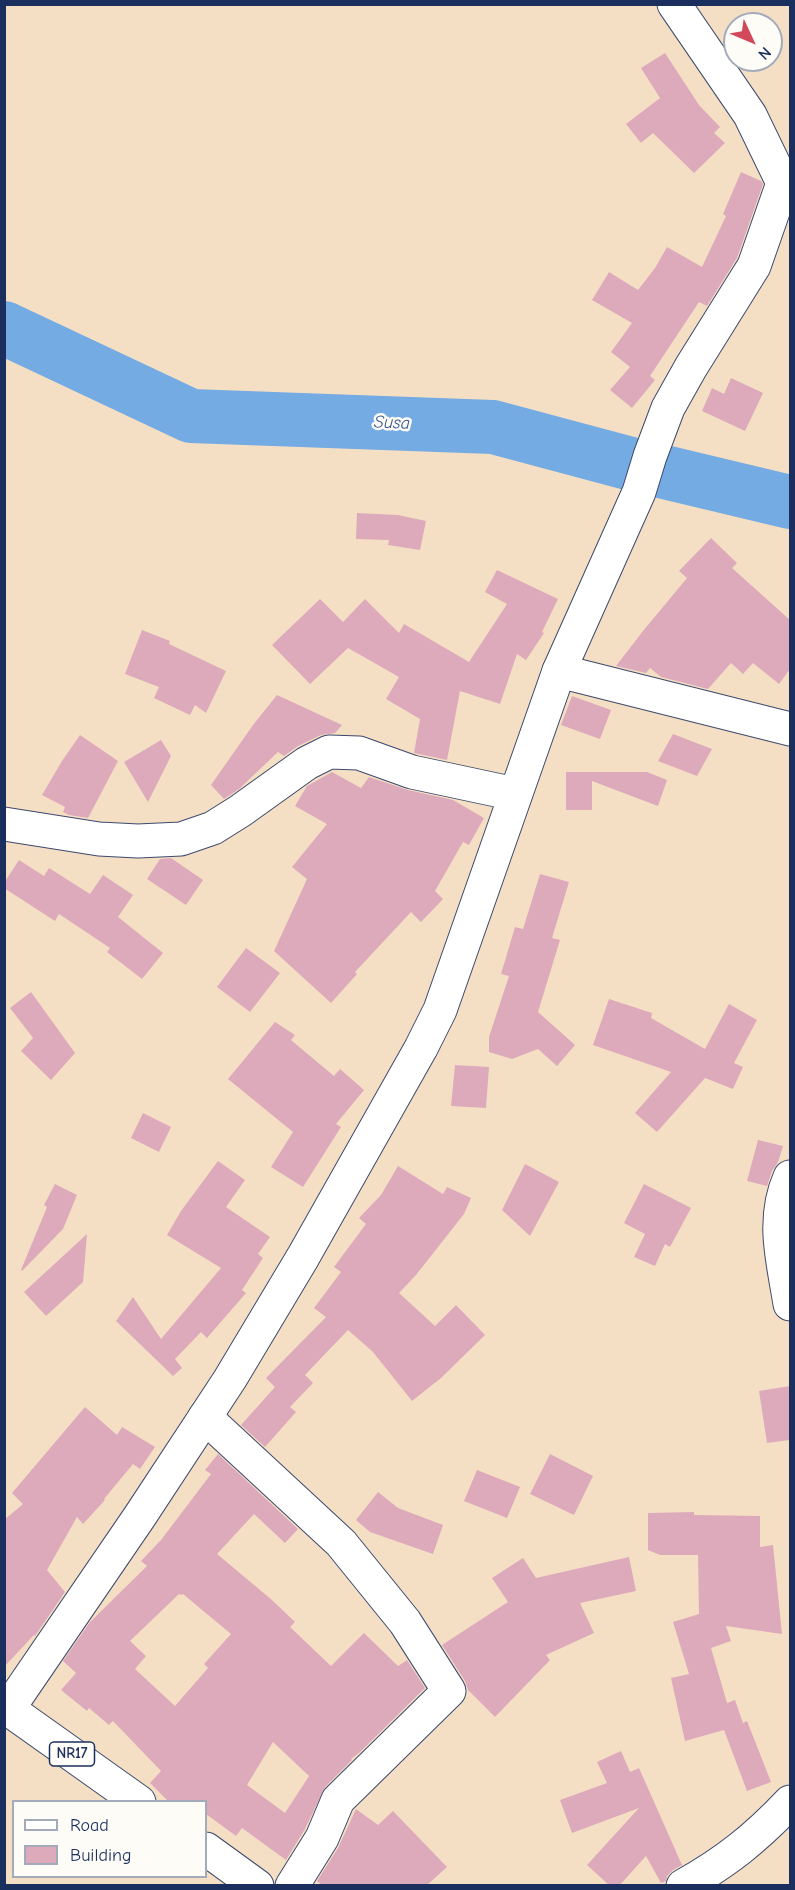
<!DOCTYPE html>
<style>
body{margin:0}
#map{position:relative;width:795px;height:1890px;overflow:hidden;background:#f5dfc4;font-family:"Comic Neue",sans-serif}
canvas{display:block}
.frame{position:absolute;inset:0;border:6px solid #1b2f5e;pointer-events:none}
.legend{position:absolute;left:12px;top:1800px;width:195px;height:78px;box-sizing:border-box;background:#fdfcf7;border:2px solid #a3aaba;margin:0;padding:8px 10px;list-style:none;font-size:18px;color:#1b2f5e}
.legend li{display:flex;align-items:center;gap:12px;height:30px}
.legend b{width:30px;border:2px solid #a3aaba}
.north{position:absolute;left:723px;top:12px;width:60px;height:60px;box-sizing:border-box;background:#fdfcf7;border:2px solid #a3aaba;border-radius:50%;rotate:134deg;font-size:16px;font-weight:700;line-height:24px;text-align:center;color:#1b2f5e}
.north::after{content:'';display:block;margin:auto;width:21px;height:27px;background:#d1495b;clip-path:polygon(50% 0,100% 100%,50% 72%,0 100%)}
</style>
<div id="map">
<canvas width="795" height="1890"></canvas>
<div class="frame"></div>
<ul class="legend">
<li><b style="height:8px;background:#fff"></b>Road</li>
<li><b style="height:16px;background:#dab"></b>Building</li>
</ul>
<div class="north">N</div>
</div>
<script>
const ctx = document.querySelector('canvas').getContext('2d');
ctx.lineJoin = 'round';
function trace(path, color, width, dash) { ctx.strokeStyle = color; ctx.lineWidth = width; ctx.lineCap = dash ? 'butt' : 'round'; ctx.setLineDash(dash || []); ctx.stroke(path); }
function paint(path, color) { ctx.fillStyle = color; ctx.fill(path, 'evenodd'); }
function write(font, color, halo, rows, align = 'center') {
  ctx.font = font + ' "Comic Neue",sans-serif'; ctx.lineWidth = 5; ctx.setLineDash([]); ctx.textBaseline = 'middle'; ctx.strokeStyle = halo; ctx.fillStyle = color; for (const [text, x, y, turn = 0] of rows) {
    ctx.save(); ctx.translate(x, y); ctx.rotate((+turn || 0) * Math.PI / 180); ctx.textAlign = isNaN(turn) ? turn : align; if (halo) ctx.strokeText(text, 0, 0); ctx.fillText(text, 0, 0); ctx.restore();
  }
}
trace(new Path2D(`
 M4,328L191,416L493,427L635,465L790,502`), '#73abe2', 54);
paint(new Path2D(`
 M665,53L699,105L720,127L714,133L725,143L694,173L653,133L641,143L626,124L660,98L641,68Z
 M741,172L761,181L763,184L737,258L707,306L699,302L650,376L655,380L632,408L610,390L630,367L611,352L632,323L592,300L609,272L638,290L655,268L667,247L702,267L726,216L723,214Z
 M731,378L763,393L745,431L702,411L712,388L724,394Z
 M357,513L398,515L426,521L420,550L388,545L389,540L356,539Z
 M711,538L737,563L732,568L790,620V669L779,684L753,663L743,674L731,663L708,689L661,677L650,668L646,673L616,666L643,631L687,578L679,571Z
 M497,570L558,599L542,632L544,633L526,660L517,654L500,704L460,691L447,760L414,753L420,719L386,699L399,677L348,648L310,684L272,645L320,599L343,622L365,599L399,633L404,624L469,662L507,604L485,592Z
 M142,630L170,641L169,644L226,671L206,713L195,705L190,715L154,698L159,687L125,674Z
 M277,695L342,725L335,733L321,735L298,746L284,756L278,752L239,789L224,799L211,785L253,725Z
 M572,696L611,710L600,739L561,725Z
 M673,734L712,749L697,776L658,761Z
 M80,735L118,761L88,818L69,815L63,812L65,807L42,795L62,761Z
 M161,740L171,756L148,802L124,762Z
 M332,772L361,788L369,777L408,790L453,800L484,818L469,845L463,842L435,891L443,899L421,922L411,912L355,972L357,974L331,1003L274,951L307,879L292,867L327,824L295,806L307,786Z
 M566,772H647L667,780L658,806L592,781V810H566Z
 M171,858L203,880L186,905L147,879L160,859Z
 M19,860L44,876L49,868L90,894L103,875L133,895L118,917L163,953L142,979L107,952L110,948L59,914L55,921L4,888V883Z
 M540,874L569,882L552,938L560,940L538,1012L575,1045L557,1066L538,1049L512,1059L489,1052V1037L509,976L501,974L515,927L523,929Z
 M246,948L280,973L250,1012L217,987Z
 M31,992L75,1053L51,1080L21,1051L33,1038L10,1008Z
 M609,999L652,1013L651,1018L705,1049L729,1004L757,1020L734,1063L743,1067L733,1089L705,1078L657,1132L635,1113L671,1072L593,1045Z
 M275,1022L295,1035L291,1040L334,1076L340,1069L364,1090L336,1124L341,1127L303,1187L271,1167L293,1132L228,1079Z
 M455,1065L489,1067L486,1108L451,1106Z
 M143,1113L171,1127L159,1152L131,1138Z
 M758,1140L783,1146L778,1162L772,1171L767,1186L747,1181Z
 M218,1161L245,1180L226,1207L270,1237L258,1254L263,1258L242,1290L246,1293L207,1338L201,1332L175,1359L182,1368L173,1376L116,1321L133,1297L161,1339L221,1268L167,1235L181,1211Z
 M525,1164L559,1182L530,1236L502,1210Z
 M398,1166L443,1194L447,1187L471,1198L464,1214L416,1275L399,1293L435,1326L456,1305L485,1335L441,1378L412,1401L373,1352L348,1330L305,1375L313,1383L290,1407L296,1412L265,1447L241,1425L275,1387L266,1378L326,1317L314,1308L341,1272L334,1267L366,1224L359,1218L381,1195Z
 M55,1184L77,1195L63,1229L22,1271L21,1270L47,1207L44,1205Z
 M644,1184L691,1208L670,1247L665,1244L655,1266L634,1257L645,1234L624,1223Z
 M87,1234L83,1282L46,1316L24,1292Z
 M790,1386V1440L767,1443L759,1391Z
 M85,1407L117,1435L122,1427L155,1447L140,1469L133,1464L104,1499L105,1500L83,1524L77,1517L47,1570L65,1592L35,1636L34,1635L4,1667V1520L23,1504L12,1493Z
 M218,1454L298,1529L285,1543L254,1514L217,1554L272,1600L295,1622L290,1627L331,1666L364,1633L398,1666L407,1660L425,1688L359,1753L351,1759L352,1760L325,1787L305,1829L286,1860L242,1828L236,1836L206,1814V1802H169L150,1783L161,1771L113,1721L109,1725L89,1708L87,1711L61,1690L76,1673L63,1661L90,1622L147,1566L141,1561L161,1540L211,1474L205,1470ZM179,1594L181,1595L183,1594L231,1634L204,1664L208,1668L175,1706L135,1669L146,1656L130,1641ZM273,1742L309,1776L285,1813L247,1785Z
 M550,1454L593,1476L574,1515L530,1494Z
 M477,1470L520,1487L507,1518L464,1501Z
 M378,1492L398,1508L443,1525L433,1554L370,1532L356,1520Z
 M694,1512V1515L760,1516V1547L773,1545L782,1634L726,1626L731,1641L711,1648L727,1703L735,1700L743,1723L747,1721L771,1782L747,1791L724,1730L685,1741L671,1678L689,1674L673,1622L699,1614L698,1555H660L648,1550V1513Z
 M629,1557L636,1591L580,1603L594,1633L546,1655L550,1660L495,1717L468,1690L465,1681L442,1645L508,1602L492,1578L523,1558L536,1578Z
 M621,1751L630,1772L639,1768L682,1865L673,1870L667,1876L666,1881L661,1883L646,1856L619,1886H610L587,1865L639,1808L572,1833L560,1800L607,1783L597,1762Z
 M356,1809L378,1825L393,1811L447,1867L426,1886H323L317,1881L338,1848Z`), '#dab');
const minor = new Path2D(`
 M559,671L790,729
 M4,824L99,839L138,841L181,839L213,828L240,811L307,763L329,752L359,753L412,772L515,794
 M790,1177C771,1220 783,1260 790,1304
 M205,1417L341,1543L405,1622L449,1691L338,1800L322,1838L292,1886
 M683,1886C726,1862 756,1838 790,1802`);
const major = new Path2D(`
 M4,1706L139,1802
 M8,1709L140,1516L230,1379L303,1257L421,1048L440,1010L559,671L639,492L650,456L668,408L691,367L754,266L783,183L750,115L674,4
 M206,1849L257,1886`);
trace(minor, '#3c496d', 35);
trace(major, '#3c496d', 35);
trace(minor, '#fff', 33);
trace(major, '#fff', 33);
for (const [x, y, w] of [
 [72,1754,45]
]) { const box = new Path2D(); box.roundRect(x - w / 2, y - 12, w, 24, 4.5); ctx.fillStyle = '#fdfcf7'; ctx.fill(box); trace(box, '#1b2f5e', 1.5); }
write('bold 15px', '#1b2f5e', null, [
 ["NR17",72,1754]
]);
write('italic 18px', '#3a5a8c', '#fdfcf7', [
 ["Susa",392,423,2]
]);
</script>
